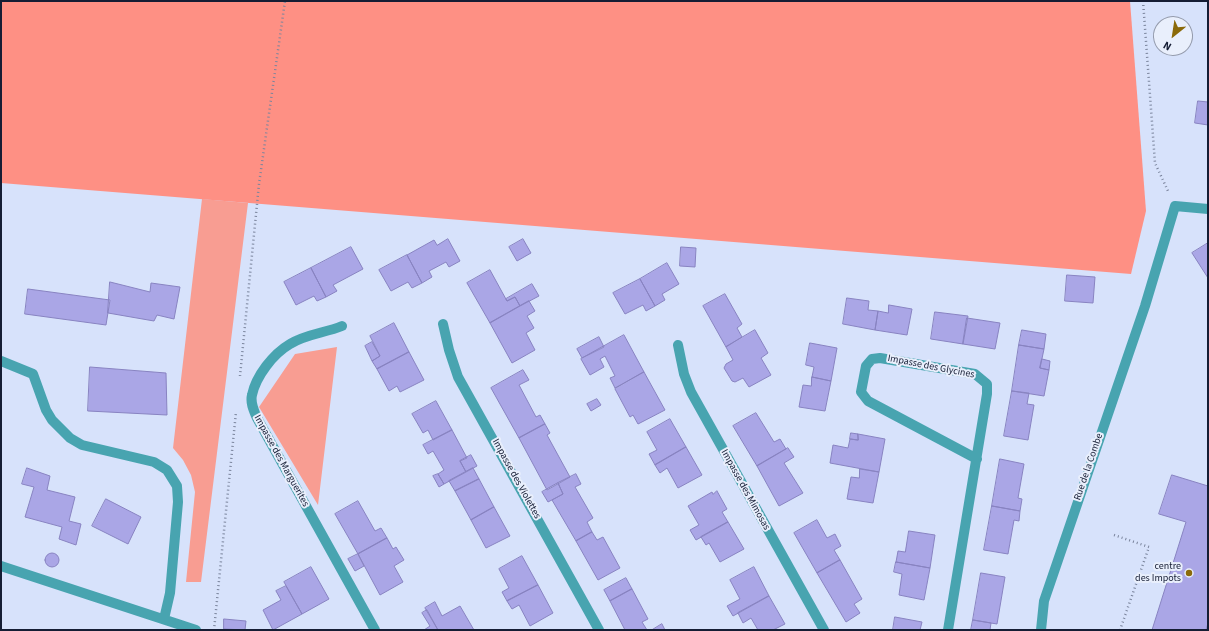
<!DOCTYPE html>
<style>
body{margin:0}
#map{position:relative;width:1209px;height:631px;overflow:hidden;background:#d7e2fb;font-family:"Source Sans 3",sans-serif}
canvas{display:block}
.frame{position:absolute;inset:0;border:2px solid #151d34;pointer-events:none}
.north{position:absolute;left:1153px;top:16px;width:40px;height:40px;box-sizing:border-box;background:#e9effc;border:1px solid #949bac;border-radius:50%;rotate:210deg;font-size:11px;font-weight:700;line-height:16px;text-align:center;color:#151d34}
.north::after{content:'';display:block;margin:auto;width:14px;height:18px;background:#8b6a0a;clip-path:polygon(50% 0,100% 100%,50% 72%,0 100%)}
</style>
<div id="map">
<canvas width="1209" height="631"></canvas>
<div class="frame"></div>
<div class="north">N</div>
</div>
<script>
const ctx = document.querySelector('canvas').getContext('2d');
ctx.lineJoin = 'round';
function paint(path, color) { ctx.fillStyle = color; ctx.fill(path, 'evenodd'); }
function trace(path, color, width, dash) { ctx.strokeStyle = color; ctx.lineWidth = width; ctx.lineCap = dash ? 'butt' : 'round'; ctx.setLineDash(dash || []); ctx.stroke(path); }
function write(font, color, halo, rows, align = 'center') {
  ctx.font = font + ' "Source Sans 3",sans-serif'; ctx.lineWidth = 4; ctx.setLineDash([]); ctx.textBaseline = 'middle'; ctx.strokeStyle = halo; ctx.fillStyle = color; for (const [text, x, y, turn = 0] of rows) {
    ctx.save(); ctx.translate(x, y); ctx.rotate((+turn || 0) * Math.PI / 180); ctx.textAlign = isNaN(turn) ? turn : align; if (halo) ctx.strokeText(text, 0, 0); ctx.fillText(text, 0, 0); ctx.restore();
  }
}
paint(new Path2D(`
 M202,199L248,203L201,582H186L195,492L191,475L183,460L173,448Z
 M337,347L318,505L259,407L295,354Z`), '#f89d92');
paint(new Path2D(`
 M1,1H1130L1146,211L1131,274L1,183Z`), '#fe9084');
const building = new Path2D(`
 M1198,101L1208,102V125L1195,123Z
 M448,239L460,261L449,267L446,262L429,271L432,277L422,283L407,255L434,240L437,245Z
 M523,239L531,253L517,261L509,247Z
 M1208,243V278L1192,253Z
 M351,247L363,269L333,285L337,291L326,297L311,268Z
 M681,247L696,248L695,267L680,266Z
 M407,255L422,283L412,288L408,282L391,291L379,270Z
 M667,263L679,284L662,294L665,300L655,306L640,279Z
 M311,268L326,297L317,301L314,296L296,305L284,282Z
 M490,270L507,301L515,297L520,306L490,323L467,283Z
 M1067,275L1095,277L1093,303L1065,301Z
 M640,279L655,306L646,311L643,305L625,314L613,293Z
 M110,282L150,292L151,283L180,287L174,319L157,315L154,321L108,313Z
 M532,284L539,296L520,306L515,297L507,301L506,299Z
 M28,289L110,300L106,325L25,314Z
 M725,294L742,324L737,328L742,337L726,347L703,306Z
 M847,298L869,301L868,310L878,311L875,330L843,324Z
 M529,301L535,311L527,316L534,328L526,333L535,350L512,363L490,323Z
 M889,305L912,309L907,335L875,330L878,311L888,313Z
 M935,312L968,316L963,344L931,339Z
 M967,318L1000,323L995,349L963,344Z
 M394,323L409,352L377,369L372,361L380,356L370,336Z
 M755,330L768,353L761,358L771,375L749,387L743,378L735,382L732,381L724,368L726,364L733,360L726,347Z
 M1022,330L1046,334L1044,349L1019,345Z
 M624,335L644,372L615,388L610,378L615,376L605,356L600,359L604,367L590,375L581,359Z
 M599,337L604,347L582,358L577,349Z
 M372,342L380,356L372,361L365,346Z
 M810,343L837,348L831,381L812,377L814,367L806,365Z
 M1019,345L1044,349L1040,368L1049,370L1044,396L1012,391Z
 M409,352L424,380L400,392L397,386L389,391L377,369Z
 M1042,359L1050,361L1049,370L1040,368Z
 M90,367L166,373L167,415L88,411Z
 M523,370L529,380L519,385L536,417L540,415L545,424L519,438L491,388Z
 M644,372L665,410L638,424L633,415L630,417L615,389Z
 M812,377L831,381L825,411L799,407L803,385L811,386Z
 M1012,391L1029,393L1027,404L1034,405L1028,440L1004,436Z
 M597,399L601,405L591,411L587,404Z
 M436,401L452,430L433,440L428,430L423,433L412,414Z
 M756,413L774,442L780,439L786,449L757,466L733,426Z
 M670,419L686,447L655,465L649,454L657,450L647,432Z
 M545,424L550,433L547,435L570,477L547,490L519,438Z
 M452,430L467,458L460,461L466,472L444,484L438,474L444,470L433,451L428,454L423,445Z
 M851,433L858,434V440L850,439Z
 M858,434L885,439L879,472L830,463L833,445L848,448L850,439L858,440Z
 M686,447L702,475L678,488L667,468L660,473L655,465Z
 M788,448L794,457L784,463L803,493L779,506L757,466Z
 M471,455L477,466L466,472L460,461Z
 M1000,459L1024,464L1018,498L1022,499L1020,511L992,506Z
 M27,468L50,476L47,490L75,497L69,521L81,524L76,545L59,539L62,527L25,517L34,487L22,484Z
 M473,468L479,479L455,491L449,481Z
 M860,469L879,472L873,503L847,499L851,477L859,478Z
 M438,474L444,484L439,487L433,476Z
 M576,474L581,484L575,487L593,518L587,522L592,532L576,541L552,500L563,494L558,483Z
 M1172,475L1208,486V623L1206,630H1152L1186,522L1159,514Z
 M479,479L494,507L471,520L455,491Z
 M558,483L563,494L548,502L542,492Z
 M717,491L727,509L722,512L728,522L696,540L690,530L699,525L688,506L712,492L713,494Z
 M106,499L141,517L128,544L92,526Z
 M358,501L375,531L381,528L387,538L358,554L335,514Z
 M992,506L1020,511L1019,521L1014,520L1008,554L984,550Z
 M494,507L510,536L486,548L471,520Z
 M817,520L827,538L835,534L841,546L834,550L840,560L817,573L794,533Z
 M728,522L744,549L720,562L709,543L706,545L701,537Z
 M909,531L935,535L930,568L896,562L898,551L905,552Z
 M592,532L597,540L603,537L620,568L598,580L576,541Z
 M387,538L393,549L396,547L404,560L394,566L403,582L380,595L358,554Z
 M45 560a7 7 0 1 1 14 0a7 7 0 1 1-14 0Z
 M358,554L364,566L355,571L348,559Z
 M522,556L538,585L507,601L502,592L509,588L499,569Z
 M840,560L862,599L854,604L860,613L846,622L817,573Z
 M896,562L930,568L924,600L899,595L902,574L894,572Z
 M311,567L329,599L302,614L284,582Z
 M754,567L769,596L733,616L727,606L740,599L730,580Z
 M981,573L1005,577L997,624L973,620Z
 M626,578L632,589L610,601L604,590Z
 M538,585L553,613L530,626L519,605L512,609L507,601Z
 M286,586L302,614L273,630L263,610L281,600L276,591Z
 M632,589L648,619L642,622L647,630H625L610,601Z
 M769,596L785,624L773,630H758L751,618L743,623L738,613Z
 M435,602L442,616L460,606L474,630H438L425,608Z
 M427,610L438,630H424L430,626L422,613Z
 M895,617L922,622L920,630H893Z
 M224,619L246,621L245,630L224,629Z
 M973,620L991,623L990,630H971Z
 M662,624L665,630H652Z`);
paint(building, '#aaa6e6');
trace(building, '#8883c1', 1);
trace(new Path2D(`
 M1143,1L1155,163L1168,191
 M240,376L259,184L285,1
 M1114,535L1149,547L1120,630
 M214,630L236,412`), '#7b859d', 2.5, [1, 3]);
trace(new Path2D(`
 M443,324L449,350L458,377L599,630
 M342,326C325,333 306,334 290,344C273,354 256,376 252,395C250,403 254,411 257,418L375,630
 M678,345L684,374L691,392L824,630
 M1,361L33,374L46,410L52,420L70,438L82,445L154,462L167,470L177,486L178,502L170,593L164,619
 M1,566L196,630
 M948,630L987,394V384L975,374L880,358L872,359L866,366L861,392L868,401L977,459
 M1041,630L1044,601L1145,306L1175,206L1208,209`), '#48a4b0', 10);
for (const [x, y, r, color] of [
 [1189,573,4,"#8b6a0a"]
]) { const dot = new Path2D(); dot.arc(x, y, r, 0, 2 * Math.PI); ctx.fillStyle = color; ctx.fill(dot); trace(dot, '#e9effc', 1.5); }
write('10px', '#151d34', '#e9effc', [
 ["Impasse des Glycines",931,367,11],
 ["Impasse des Marguerites",281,461,61],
 ["Rue de la Combe",1089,467,-71],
 ["Impasse des Violettes",516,479,61],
 ["Impasse des Mimosas",745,490,61]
]);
write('10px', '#151d34', '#e9effc', [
 ["centre",1181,567],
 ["des Impots",1181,579]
], 'right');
</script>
